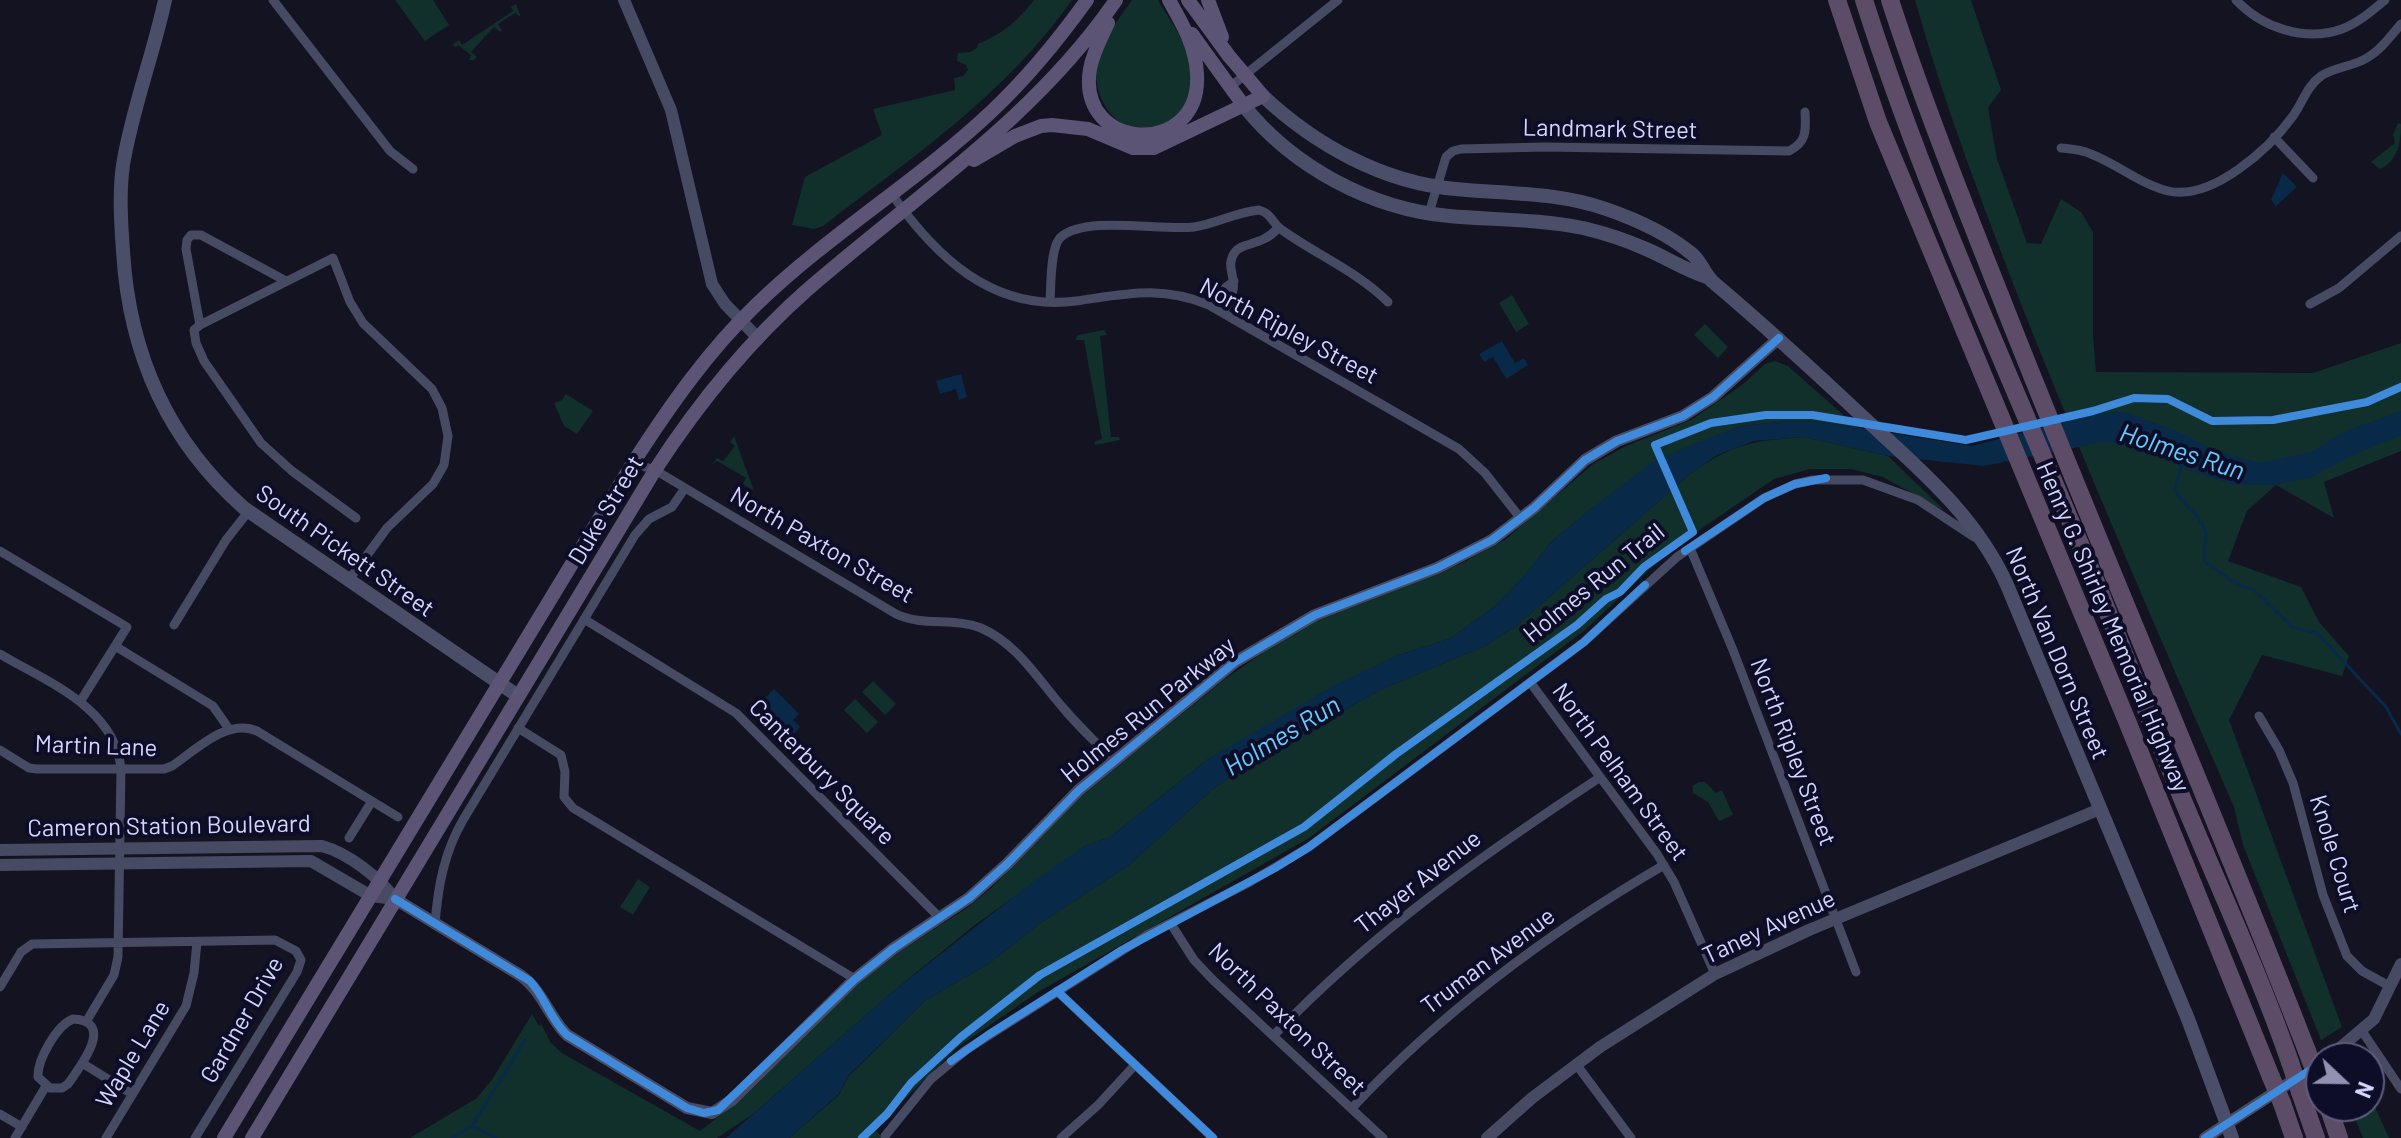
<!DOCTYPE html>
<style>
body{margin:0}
#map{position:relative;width:2401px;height:1138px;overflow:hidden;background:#141322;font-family:Barlow,sans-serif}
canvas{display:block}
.north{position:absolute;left:2305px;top:1042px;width:80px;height:80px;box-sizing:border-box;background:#0e0d28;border:2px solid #5e5d7e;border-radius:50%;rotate:112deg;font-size:22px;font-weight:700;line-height:32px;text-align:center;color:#d5d6ff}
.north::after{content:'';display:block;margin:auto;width:28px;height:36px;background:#9192b2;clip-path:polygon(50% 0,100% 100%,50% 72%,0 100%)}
</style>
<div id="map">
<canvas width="2401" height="1138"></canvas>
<div class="north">N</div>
</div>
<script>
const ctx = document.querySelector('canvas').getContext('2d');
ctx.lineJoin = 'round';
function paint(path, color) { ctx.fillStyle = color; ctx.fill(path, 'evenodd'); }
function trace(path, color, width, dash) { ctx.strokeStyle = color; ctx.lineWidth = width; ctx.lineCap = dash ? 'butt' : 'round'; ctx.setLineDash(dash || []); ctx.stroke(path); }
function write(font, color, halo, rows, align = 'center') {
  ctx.font = font + ' Barlow,sans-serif'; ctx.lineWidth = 8; ctx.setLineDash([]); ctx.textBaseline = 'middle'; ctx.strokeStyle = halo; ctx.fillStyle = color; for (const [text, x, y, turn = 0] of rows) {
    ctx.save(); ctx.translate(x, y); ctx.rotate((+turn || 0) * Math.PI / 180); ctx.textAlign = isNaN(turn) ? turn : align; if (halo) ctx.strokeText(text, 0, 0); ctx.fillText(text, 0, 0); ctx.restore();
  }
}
paint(new Path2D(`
 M395,0H433L449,25L425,41Z
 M1034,0H1072C1006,94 913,157 823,226L814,229L792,225L805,177L882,135L873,109L955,90L954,78L963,76L968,70L966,65L957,61L958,53L970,52L977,48L978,44C1002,34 1018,21 1034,0Z
 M1132,0H1158C1169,19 1184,39 1190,61C1197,89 1184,122 1153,129C1117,137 1091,97 1097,65C1101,41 1118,20 1132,0Z
 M1915,0H1971L2001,90L1988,108L1997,159L2027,243L2041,244L2061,199L2081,212L2093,232V336L2096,372L2313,373L2401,343V451L2324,482L2334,518L2276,485L2247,511L2228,561L2301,587L2319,622L2349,656L2342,676L2262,655L2229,720L2342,1027L2321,1040L2243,845L2234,807C2161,640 2088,473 2021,304C1982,203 1944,104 1915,0Z
 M516,4L521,17L515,13L498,24L502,30L500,32L494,27L471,52L477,57L474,60H469L471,55L458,45L456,47L452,45L459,40L462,45L513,11L511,7Z
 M2398,123L2401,124C2401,142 2398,161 2380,169L2371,162L2395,143L2393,135Z
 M1512,295L1529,324L1516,332L1499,303Z
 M1705,324L1728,347L1718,358L1694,335Z
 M1104,330L1107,335L1100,336L1111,437H1119L1120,440L1095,445L1094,442L1102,439L1084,340H1076V338L1078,335Z
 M1775,361L1788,366L1858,428L1822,422L1789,421L1741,426L1592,508L1551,542L1526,574L1494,607L1451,638L1396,656L1208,759L1110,837L1085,846L975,925L891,993L753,1114L717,1138H410L477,1098L493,1078L532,1014L539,1026L541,1024L551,1043L562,1053L700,1131L745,1096L858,984L900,951L967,908L991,888L1081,796L1225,679L1271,647L1324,616L1462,563L1506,539L1593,464L1626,446L1691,420L1742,385L1765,364Z
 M566,394L593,411L577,434L564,426L554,403L562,400Z
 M734,436L754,491L743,484L746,478L717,461L711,465L717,458L723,461L735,446L730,442Z
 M1804,437L1888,456L1946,512L1883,477L1851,469H1810L1774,479L1670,550L1585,630L1309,838L1038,992L958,1047L874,1129L883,1138H789L839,1095L848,1077L926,1000L988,964L1042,922L1129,865L1213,789L1253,761L1380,690L1485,646L1516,626L1690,474C1733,443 1753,441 1804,437Z
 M873,681L896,704L885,715L862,692Z
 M855,699L878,722L867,733L844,710Z
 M1699,782H1705L1716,793L1722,790L1733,815L1719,821L1708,802L1693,793V786Z
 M638,879L650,887L633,915L620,907Z
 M2369,1094L2389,1138H2363L2350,1106H2369Z`), '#112f2b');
paint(new Path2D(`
 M2283,173L2297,187L2276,206L2271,200Z
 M1502,341L1515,363L1524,358L1528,365L1506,379L1493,357L1484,362L1479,354Z
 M961,374L967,397L959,400L956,389L940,394L936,381Z
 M2401,411V435L2353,455L2312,477L2276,485H2234L2187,469L2142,445L2103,442L1984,466L1888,456L1804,437L1754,441L1717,455L1690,474L1516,626L1485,646L1380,690L1253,761L1213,789L1129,865L1042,922L988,964L926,1000L848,1076L839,1094L789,1138H726L891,993L1034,881L1085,846L1110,837L1208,759L1333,686L1396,656L1451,638L1494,607L1526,574L1551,542L1592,508L1651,463L1686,447L1741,426L1789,421L1822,422L1972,446L2094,414L2125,412L2179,432L2216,451L2259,463L2311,452L2346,431Z
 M774,689L799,714L793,720L800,727L793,735L761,702Z`), '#092949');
trace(new Path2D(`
 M2179,464L2181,466L2175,490C2183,506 2199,512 2205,531C2208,540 2202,551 2205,562L2232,581L2255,591L2292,627L2317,633L2386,707L2401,734
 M472,1126L496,1138
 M452,1138L472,1126L525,1040`), '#092949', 3);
trace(new Path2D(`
 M273,0L390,151L413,169
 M2236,0C2262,28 2305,42 2342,29C2358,23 2372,11 2385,0
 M1230,87L1338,0
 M2274,137L2313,178
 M2061,148C2071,149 2082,150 2091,154C2117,164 2140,184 2168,191C2212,201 2269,149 2293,116C2303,102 2307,86 2321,76C2333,68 2348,67 2361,61C2379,53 2388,39 2401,24
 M891,193C935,256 992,312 1076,301C1126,294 1160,285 1209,305L1459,449L1485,473L1521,519
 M1429,213L1446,157L1453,151L1461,149L1545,147L1789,151C1807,142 1806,130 1805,112
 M1050,302C1051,287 1050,246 1061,237C1086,215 1161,231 1194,227C1216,224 1236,212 1259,210C1271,213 1273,224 1282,230C1317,255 1358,272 1388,302
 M2310,304L2339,288L2401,236
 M1214,308L1226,287L1234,281
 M1223,313C1226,306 1232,298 1233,290C1236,276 1225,266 1235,252C1242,242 1263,246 1278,228
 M200,325L186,249L187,240L191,235H201L286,281
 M633,463L655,470L896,614C924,627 952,617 981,628C1018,644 1039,681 1065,710C1080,728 1097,743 1113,760
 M1690,548L1733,650L1856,972
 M0,551L127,627L80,702
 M348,581L387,528L433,484L444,465L448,436L442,408L432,389L363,323L350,302L333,258L200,325L194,330L196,343L204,361L261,443L292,471L356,518
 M584,619L736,713L939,917
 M174,625L226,540L248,512
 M115,646L213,706L229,729
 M0,654C47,682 115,707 121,769L118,957L114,975L86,1022
 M1530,682L1657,854L1674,882L1715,974
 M2259,716L2279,750L2293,783L2323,895L2347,956L2362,971L2391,987
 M518,728L561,755L565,772L564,797L573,808L855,979
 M0,750L29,768L37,769H164L172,766C196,750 227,718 257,731L398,817
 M349,838L372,801
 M435,924C438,886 444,853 463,820L635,535L649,519L672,507L685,488
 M1171,924L1194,960L1213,980L1383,1138
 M0,987L21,952L32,944L275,940L296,951L301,960L297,972L195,1138
 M1057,991L1213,1138
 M73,1019C117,1021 79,1068 68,1084L62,1088H50L38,1077C37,1060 57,1025 73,1019Z
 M2362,1031L2401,1089
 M1274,1035C1375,931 1479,857 1599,778
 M82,1063L132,1094
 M1576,1064L1631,1138
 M1352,1108C1443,1011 1549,932 1664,865
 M0,1114L22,1127
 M885,1136L931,1079L966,1050L1147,935L1250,882L1309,847L1584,642L1677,557L1764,498L1795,484L1813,480H1863L1918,500L1974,537
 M15,1138L46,1086
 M106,1138L186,1006L194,973L197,942
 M1061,1138L1098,1105L1134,1066`), '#474a63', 9);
trace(new Path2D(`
 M624,0L671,110L712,284L725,304L758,338
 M0,850L322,846C348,853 380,878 395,899
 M0,865L311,861L371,896L395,899L520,975C543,991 548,1016 567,1035L687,1108L712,1113L732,1100L855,979L894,948L969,898L1007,864L1079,790L1235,662L1315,615L1437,568L1492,540L1534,508L1585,460L1617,441L1683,416L1713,397L1779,338
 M2328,1058L2374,1019L2401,964
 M1487,1138L1532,1098L1600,1047L1715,974L1809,930L2100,809
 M2205,1138L2300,1076`), '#474a63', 12);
trace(new Path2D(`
 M165,0C153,56 132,109 123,165C119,193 121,223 123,251C129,352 167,440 244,508L518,696
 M1263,96C1315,145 1384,183 1456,189C1507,194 1557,192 1606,209C1635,219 1668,234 1692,254C1701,261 1704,274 1713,282C1764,325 1813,370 1862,416C1918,468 1975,514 2007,585L2188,1019L2232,1138
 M1244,106C1293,167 1371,209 1449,216C1494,220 1538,219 1583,228C1604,233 1626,240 1646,249C1667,258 1685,270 1707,277`), '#4b4e69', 14);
trace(new Path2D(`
 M1208,0L1222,37
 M1108,23C1101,38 1093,52 1090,69C1076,152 1202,159 1197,74C1196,47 1182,23 1169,0
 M1192,34L1244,106
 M974,160L1015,136L1041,126L1052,125L1088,129L1133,148H1154L1263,96L1229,56L1188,0
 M224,1138L633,463C669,407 708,351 756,305C829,234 918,181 992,111C1027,78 1059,39 1087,0
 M252,1138L655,470C698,404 748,342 807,290C914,197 1035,118 1116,0`), '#5b5475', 14);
trace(new Path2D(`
 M1837,0L1878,122L2127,721L2271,1077
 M1864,0C1926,195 2012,380 2090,568C2123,649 2153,730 2187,810C2222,894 2260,976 2290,1062
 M1890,0C1926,111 1970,219 2013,328C2109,570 2213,809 2307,1051
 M2300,1092L2316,1138
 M2282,1103L2294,1138
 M2328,1106L2339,1138`), '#5d4c68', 18);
trace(new Path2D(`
 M2307,1051L2318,1080
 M2290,1062L2300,1092
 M2271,1077L2282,1103`), '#5d4c68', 18);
trace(new Path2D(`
 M1685,551L1764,498L1795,484L1826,478
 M395,899L530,981C545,997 550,1019 567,1035L687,1108L704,1113L718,1110L855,979L894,948L969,898L1007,864L1079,790L1235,662L1315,615L1437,568L1492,540L1534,508L1585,460L1617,441L1683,416L1713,397L1779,338
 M1057,991L1213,1138
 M951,1061L988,1035L1122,950L1275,868L1309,847L1584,642L1645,585
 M862,1138L887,1114L911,1083L961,1037L1040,975L1304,827L1396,754L1577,625L1606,599L1620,592L1644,567L1693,532L1655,445L1711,423L1766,415H1812L1966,440L2093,411L2134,398L2168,399L2212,421L2273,420L2367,402L2401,387
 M2205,1138L2321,1063`), '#408adc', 8);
write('24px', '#d5d6ff', '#0e0d28', [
 ["Landmark Street",1610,129,1],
 ["North Ripley Street",1289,331,28],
 ["Duke Street",606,510,-59],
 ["North Paxton Street",822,545,30],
 ["South Pickett Street",345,551,35],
 ["Holmes Run Trail",1594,583,-39],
 ["Henry G. Shirley Memorial Highway",2113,627,67],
 ["North Van Dorn Street",2057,653,67],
 ["Holmes Run Parkway",1148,710,-39],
 ["Martin Lane",96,746,2],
 ["North Ripley Street",1793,752,69],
 ["Canterbury Square",822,772,45],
 ["North Pelham Street",1620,772,54],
 ["Cameron Station Boulevard",169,826,-1],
 ["Knole Court",2335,854,73],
 ["Thayer Avenue",1418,882,-38],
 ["Taney Avenue",1769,927,-25],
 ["Truman Avenue",1488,961,-37],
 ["North Paxton Street",1287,1019,44],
 ["Gardner Drive",242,1020,-60],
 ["Waple Lane",133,1054,-59]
]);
write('italic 26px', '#63ceff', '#0e0d28', [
 ["Holmes Run",2182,452,18],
 ["Holmes Run",1282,736,-31]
]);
</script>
